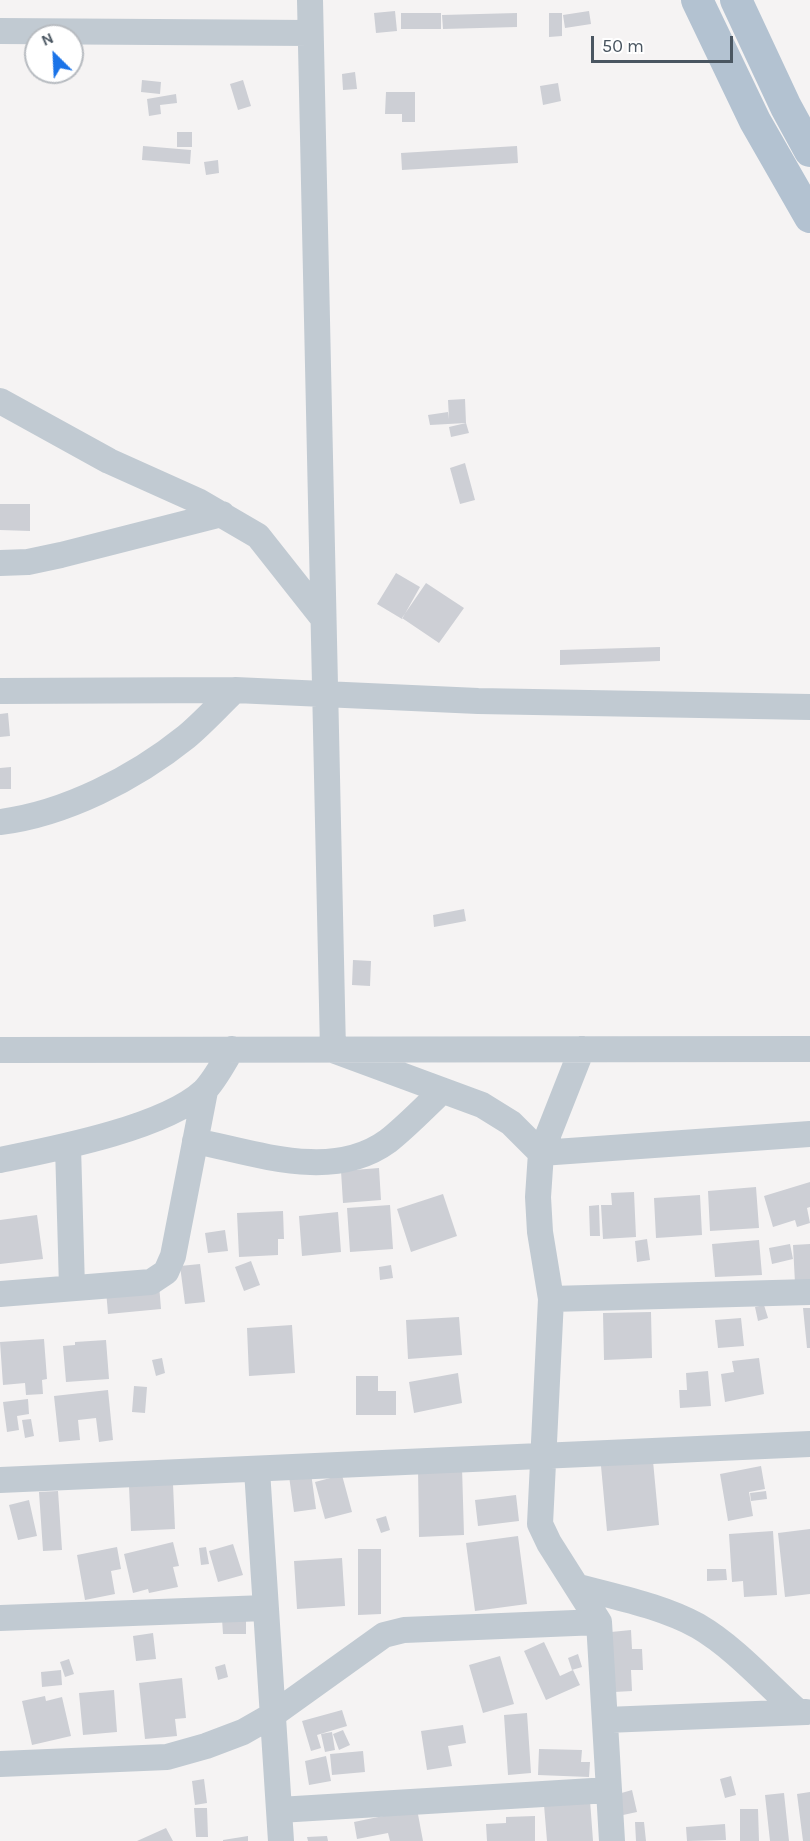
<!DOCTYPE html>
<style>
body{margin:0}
#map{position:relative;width:810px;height:1841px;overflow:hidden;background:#f5f3f3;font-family:Karla,sans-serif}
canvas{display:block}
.north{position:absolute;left:24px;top:24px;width:60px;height:60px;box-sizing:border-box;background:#fff;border:2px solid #b7bbc0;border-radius:50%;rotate:336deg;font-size:16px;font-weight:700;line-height:24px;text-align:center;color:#4a5661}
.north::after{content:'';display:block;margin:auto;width:21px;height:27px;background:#1a73e8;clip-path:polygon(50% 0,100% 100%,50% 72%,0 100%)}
.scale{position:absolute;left:591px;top:36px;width:142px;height:27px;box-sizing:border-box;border:3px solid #4a5661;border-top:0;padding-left:8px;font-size:18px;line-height:21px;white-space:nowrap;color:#4a5661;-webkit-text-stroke:4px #fff;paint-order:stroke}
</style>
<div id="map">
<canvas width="810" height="1841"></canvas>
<div class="north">N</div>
<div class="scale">50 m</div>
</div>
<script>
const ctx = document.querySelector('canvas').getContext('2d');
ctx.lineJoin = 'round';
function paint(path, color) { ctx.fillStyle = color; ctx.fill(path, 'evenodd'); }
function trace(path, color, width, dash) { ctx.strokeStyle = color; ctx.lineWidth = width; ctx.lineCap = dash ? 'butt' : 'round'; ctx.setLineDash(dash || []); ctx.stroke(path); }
paint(new Path2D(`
 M395,11L397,31L376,33L374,13Z
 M589,11L591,24L565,28L563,15Z
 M401,13H441V29H401Z
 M517,13V27L443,29L442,15Z
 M549,13H562V36L549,37Z
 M355,72L357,89L343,90L342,74Z
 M142,80L161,82L160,94L141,92Z
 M243,80L251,106L238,110L230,84Z
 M558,83L561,101L543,105L540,86Z
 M386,92H415V122H402V114H385Z
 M176,94L177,103L160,105L161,114L149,116L147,99Z
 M177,132H192V147H177Z
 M143,146L191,150L190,164L142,160Z
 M517,146L518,163L402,170L401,153Z
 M218,160L219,173L206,175L204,162Z
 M465,399L466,423L430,425L428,415L448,412L449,419L448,400Z
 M466,423L469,433L451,437L449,427Z
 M465,463L475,500L460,504L450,468Z
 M0,504H30V531L0,530Z
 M396,573L420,587L402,619L377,604Z
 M426,583L464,608L439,643L402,618Z
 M660,647V661L560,665V650Z
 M8,713L10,736L0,737V714Z
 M11,767V789H0V768Z
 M464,909L466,921L434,927L433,915Z
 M353,960L371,961L370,986L352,985Z
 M379,1168L381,1200L343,1203L341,1171Z
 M810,1182V1207L807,1208L810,1223L797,1227L795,1220L773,1227L764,1196Z
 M756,1187L759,1228L710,1231L708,1191Z
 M634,1192L636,1237L603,1239L601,1205H612L611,1193Z
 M443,1194L457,1236L411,1252L397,1209Z
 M700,1195L702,1235L656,1238L654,1198Z
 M390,1205L393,1249L350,1252L347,1208Z
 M599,1205L600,1236H590L589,1206Z
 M283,1211L284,1239H278V1255L239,1257L237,1213Z
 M338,1212L341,1252L302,1256L299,1216Z
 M37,1215L43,1259L0,1264V1220Z
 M225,1230L228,1251L208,1253L205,1233Z
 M647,1239L650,1260L637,1262L635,1241Z
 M759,1240L762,1275L715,1277L712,1244Z
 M790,1244L793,1259L772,1264L769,1248Z
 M810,1244V1282L795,1283L793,1245Z
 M251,1261L260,1285L244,1291L235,1267Z
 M200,1264L205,1302L185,1304L180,1266Z
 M391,1265L393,1278L380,1280L379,1267Z
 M158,1272L161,1309L108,1314L105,1278Z
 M764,1305L768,1318L758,1321L755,1307Z
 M803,1308H810V1348H807Z
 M651,1312L652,1358L604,1360L603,1313Z
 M459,1317L462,1355L408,1359L406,1320Z
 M741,1318L744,1346L718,1348L715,1320Z
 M292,1325L295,1373L249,1376L247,1328Z
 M44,1339L47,1379L42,1380L43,1394L26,1395L25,1383L3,1385L0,1342Z
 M106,1340L109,1379L66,1382L63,1346L75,1345V1342Z
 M162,1358L165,1373L156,1376L152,1360Z
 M759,1358L764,1394L725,1402L721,1374L734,1372L732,1361Z
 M708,1371L711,1406L680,1408L679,1390H687L686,1373Z
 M458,1373L462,1403L414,1413L409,1382Z
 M356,1376H378V1391H396V1415H356Z
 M134,1386L147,1387L145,1413L132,1412Z
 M108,1390L113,1440L99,1442L96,1418L78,1420L80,1440L59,1442L54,1396Z
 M28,1399L29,1414L17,1416L19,1430L7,1432L3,1402Z
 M31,1419L34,1436L25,1438L22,1420Z
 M653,1461L659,1525L607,1531L601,1466Z
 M761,1466L765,1489L749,1492L753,1516L728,1521L720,1474Z
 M462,1467L464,1535L419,1537L418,1468Z
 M311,1473L316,1509L294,1512L289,1476Z
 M342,1475L352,1512L325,1519L315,1482Z
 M173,1484L175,1529L131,1531L129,1486Z
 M58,1491L62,1550L43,1551L39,1492Z
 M766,1491L767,1499L751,1501L750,1493Z
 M516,1495L519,1521L478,1526L475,1500Z
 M29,1500L37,1536L18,1540L9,1505Z
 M386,1516L390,1530L381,1533L376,1519Z
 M810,1529V1594L785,1597L778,1533Z
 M773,1531L777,1595L744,1597L743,1581L732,1582L729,1534Z
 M518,1536L527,1604L475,1611L466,1543Z
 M173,1542L179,1566L173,1567L178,1587L149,1593L148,1589L133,1593L124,1554Z
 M233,1544L243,1575L218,1582L209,1551Z
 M117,1547L121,1569L111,1571L115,1594L85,1600L77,1555Z
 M206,1547L209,1564L201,1565L199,1548Z
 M358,1549H381V1614L358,1615Z
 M342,1558L345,1606L297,1609L294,1561Z
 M707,1569H726L727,1580L707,1581Z
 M246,1618V1634H223L222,1619Z
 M631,1630L632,1649H642L643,1670H631L632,1691L614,1692L611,1632Z
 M153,1633L156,1659L136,1661L133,1636Z
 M544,1642L560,1676L573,1670L580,1685L546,1700L524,1651Z
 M578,1654L582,1667L572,1670L568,1658Z
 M500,1656L514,1704L483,1713L469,1665Z
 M69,1659L74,1674L65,1677L60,1662Z
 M225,1664L228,1677L218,1680L215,1667Z
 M61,1670L62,1685L42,1687L41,1672Z
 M182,1678L186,1718L175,1719L177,1736L145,1739L139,1683Z
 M114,1690L117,1732L83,1735L79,1693Z
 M45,1696L46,1701L62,1697L71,1736L32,1745L22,1701Z
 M342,1710L347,1726L317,1735L321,1748L311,1751L302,1721Z
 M527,1713L531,1773L508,1775L504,1715Z
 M463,1725L466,1743L448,1746L452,1766L427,1770L421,1731Z
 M343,1730L350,1745L339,1750L333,1734Z
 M332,1732L335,1750L325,1752L321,1734Z
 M539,1749L582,1750L581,1762H590L589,1777L538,1775Z
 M363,1751L365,1772L332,1775L330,1754Z
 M326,1756L331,1781L309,1785L305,1761Z
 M731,1776L736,1795L725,1798L720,1779Z
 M204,1779L207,1803L195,1805L192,1781Z
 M632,1790L637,1812L623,1815L618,1794Z
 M810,1792V1841H803L797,1794Z
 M784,1793L789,1841H770L765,1795Z
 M590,1800L593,1841H547L544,1805Z
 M194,1808H207L208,1837H196Z
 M417,1809L423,1841H390L388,1833L357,1839L354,1822Z
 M740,1809H758L759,1841H740Z
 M535,1816V1841H487L486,1824L506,1823V1817Z
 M635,1822H644L646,1841H636Z
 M725,1824L726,1840L687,1841L686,1827Z
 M166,1828L173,1841H137Z
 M248,1836V1841H223V1840Z
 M327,1836L328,1841H308L307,1837Z`), '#cdcfd5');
trace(new Path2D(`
 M310,0L333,1050L482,1105L511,1123L541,1153L810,1134
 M0,31L310,33
 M0,401L109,461L198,501L258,536L322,617
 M0,563L28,562L61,555L222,514
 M0,691L235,690L478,701L810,707
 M0,822C65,814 135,778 186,737C203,723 219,705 235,690
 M582,1049L541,1153L538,1197L540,1232L551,1299L540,1524L549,1543L599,1622L612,1841
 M0,1050L810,1049
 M195,1141C256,1153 332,1182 388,1141C407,1126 425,1107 442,1091
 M68,1146L72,1288
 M0,1160C54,1149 164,1128 204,1091C215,1080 224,1062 232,1049
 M0,1294L151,1282L166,1272L173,1256L205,1091
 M551,1299L810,1292
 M257,1470L281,1841
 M0,1480L810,1444
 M579,1587C619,1598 661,1606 698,1626C734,1647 766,1683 797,1711
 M0,1618L265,1608
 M606,1720L806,1712
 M0,1764L167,1757L206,1746L243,1732L271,1716L384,1635L404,1630L599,1622
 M279,1810L609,1790`), '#c1cad2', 26);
trace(new Path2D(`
 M697,0L755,121L810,217
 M736,0L786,107L810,151`), '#b3c2d1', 32);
</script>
